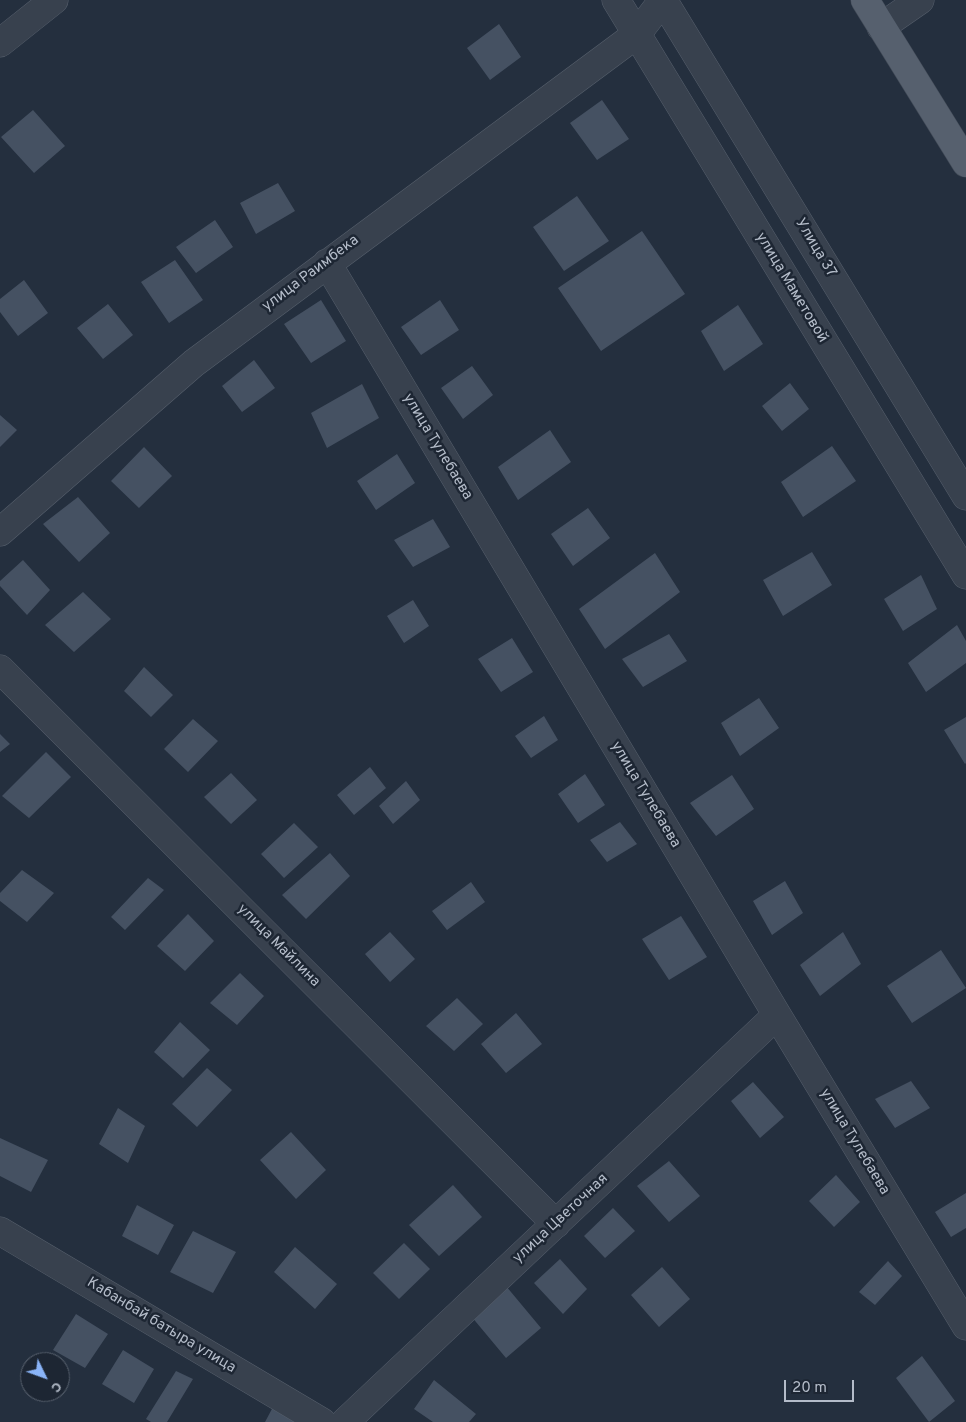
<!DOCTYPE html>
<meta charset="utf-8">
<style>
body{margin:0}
#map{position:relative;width:966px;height:1422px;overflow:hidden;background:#242f3e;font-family:Overpass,sans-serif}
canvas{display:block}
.north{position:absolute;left:20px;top:1352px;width:50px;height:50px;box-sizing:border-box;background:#1d2633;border:1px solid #59626f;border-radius:50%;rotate:132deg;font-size:14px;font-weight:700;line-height:20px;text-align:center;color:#b4bcc9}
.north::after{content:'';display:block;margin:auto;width:18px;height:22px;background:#8ab4f8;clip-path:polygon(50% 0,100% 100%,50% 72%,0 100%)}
.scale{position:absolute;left:784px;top:1380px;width:70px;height:22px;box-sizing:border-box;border:2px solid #b4bcc9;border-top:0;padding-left:6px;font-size:15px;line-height:18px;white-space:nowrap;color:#b4bcc9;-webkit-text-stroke:4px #1d2633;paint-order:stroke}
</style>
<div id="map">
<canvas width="966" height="1422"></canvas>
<div class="north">С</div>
<div class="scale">20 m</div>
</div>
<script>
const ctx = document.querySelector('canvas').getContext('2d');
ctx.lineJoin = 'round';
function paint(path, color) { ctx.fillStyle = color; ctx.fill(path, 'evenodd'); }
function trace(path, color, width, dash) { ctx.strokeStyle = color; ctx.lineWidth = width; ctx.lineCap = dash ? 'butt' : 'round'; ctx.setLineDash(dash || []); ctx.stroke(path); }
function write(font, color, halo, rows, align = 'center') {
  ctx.font = font + ' Overpass,sans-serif'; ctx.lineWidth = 5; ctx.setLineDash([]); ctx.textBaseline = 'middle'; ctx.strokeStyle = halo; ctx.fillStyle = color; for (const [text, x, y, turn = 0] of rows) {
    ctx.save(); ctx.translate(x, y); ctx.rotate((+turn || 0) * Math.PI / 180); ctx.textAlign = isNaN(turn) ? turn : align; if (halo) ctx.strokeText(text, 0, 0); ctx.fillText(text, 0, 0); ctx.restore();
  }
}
paint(new Path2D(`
 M499,24L521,57L490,80L467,48Z
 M602,100L629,139L597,160L570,123Z
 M33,110L65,146L34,173L1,137Z
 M278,183L295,211L256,234L240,203Z
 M577,196L609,241L564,271L533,227Z
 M215,220L233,247L196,273L176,247Z
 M642,231L685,294L601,351L558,288Z
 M175,260L203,300L169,323L141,282Z
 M24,280L48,313L18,336L0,312V299Z
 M321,300L346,341L311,363L284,324Z
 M440,300L459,330L421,355L401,327Z
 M108,304L133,335L103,359L77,328Z
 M738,305L763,344L724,371L701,331Z
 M254,360L275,388L242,412L222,386Z
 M472,366L493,395L463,419L441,388Z
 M790,383L809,409L782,431L762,406Z
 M362,384L379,418L327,448L311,413Z
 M0,415L17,430L0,447Z
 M550,430L571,462L518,500L498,467Z
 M832,446L856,481L803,517L781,482Z
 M144,447L172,476L139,508L111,481Z
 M397,454L415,483L376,510L357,481Z
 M78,497L110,533L79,562L43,524Z
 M588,508L610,538L573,566L551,534Z
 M433,519L450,547L413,567L394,540Z
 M812,552L832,585L783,616L763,580Z
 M655,553L680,592L605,649L579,609Z
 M23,560L50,590L27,615L0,586V581Z
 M921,575L937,609L903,631L884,599Z
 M83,592L111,619L74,652L45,625Z
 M413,600L429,626L404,643L387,616Z
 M957,625L966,641V663L926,692L908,663Z
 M669,634L687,661L643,687L622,659Z
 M512,638L533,672L501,692L478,659Z
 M144,667L173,695L151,717L124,691Z
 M759,698L779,728L740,756L721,723Z
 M544,716L558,740L531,758L515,736Z
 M966,717V763L965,764L944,730Z
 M193,719L218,741L188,772L164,749Z
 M0,734L10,744L0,752Z
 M46,752L71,777L29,818L2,796Z
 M370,767L386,788L354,815L337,795Z
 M231,773L257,800L231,824L204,797Z
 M585,774L605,805L578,823L558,794Z
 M732,775L754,809L716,836L690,803Z
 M406,781L420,800L393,824L379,806Z
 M620,822L637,844L607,862L590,840Z
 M294,823L318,847L284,878L261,854Z
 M330,853L350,876L306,919L282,895Z
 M22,870L54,893L27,922L0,901V893Z
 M148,878L164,890L125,930L111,917Z
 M785,881L803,913L772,935L753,901Z
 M471,882L485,902L447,930L432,911Z
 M188,914L214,941L185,971L157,946Z
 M681,916L707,957L669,980L642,939Z
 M390,932L415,959L390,982L365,954Z
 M843,932L861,964L820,996L800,965Z
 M941,950L966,988L912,1023L887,986Z
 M240,973L264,996L237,1025L210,1003Z
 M457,998L483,1024L454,1051L426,1026Z
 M516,1013L542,1044L506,1073L481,1044Z
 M180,1022L210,1050L183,1078L154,1052Z
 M207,1068L232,1090L197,1127L172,1104Z
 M911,1081L930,1108L895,1128L875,1099Z
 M753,1082L784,1117L760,1138L731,1101Z
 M118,1108L145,1126L128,1163L99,1144Z
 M291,1132L326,1170L296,1199L260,1160Z
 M0,1138L48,1160L31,1192L0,1176Z
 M669,1161L700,1196L669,1222L637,1186Z
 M836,1175L860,1202L834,1227L809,1201Z
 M453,1185L482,1217L439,1256L409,1225Z
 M966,1193V1228L951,1237L935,1212Z
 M137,1205L174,1225L158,1255L122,1236Z
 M613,1208L635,1231L605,1258L584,1236Z
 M193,1231L236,1252L213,1293L170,1272Z
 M404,1243L430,1269L399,1299L373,1273Z
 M295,1247L337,1284L315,1309L274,1272Z
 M560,1259L587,1289L563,1314L534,1283Z
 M888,1261L902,1276L875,1305L859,1292Z
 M662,1267L690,1299L659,1327L631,1295Z
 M506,1286L541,1328L506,1358L471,1316Z
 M76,1314L108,1334L85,1368L53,1350Z
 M123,1350L154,1369L134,1403L102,1384Z
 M922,1356L955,1401L929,1422L896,1378Z
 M176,1371L193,1379L167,1422H151L146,1419Z
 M434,1380L476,1414L469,1422H433L414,1409Z
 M273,1407L299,1422H265Z`), '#455162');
const minor = new Path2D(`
 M616,0L966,575
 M663,0L966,496
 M881,27L920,0
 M0,43L54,0
 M327,263L777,1015L966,1326
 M0,532L194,363L637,34L663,0
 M0,669L556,1224
 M0,1231L322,1422
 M345,1422L777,1015`);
const major = new Path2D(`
 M865,0L966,163`);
trace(minor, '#565f6c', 29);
trace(major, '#414a57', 29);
trace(minor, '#38414e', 28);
trace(major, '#56606e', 28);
write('15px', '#b4bcc9', '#1d2633', [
 ["Улица 37",815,248,59],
 ["улица Раимбека",311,274,-37],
 ["улица Маметовой",791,288,59],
 ["улица Тулебаева",437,447,59],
 ["улица Тулебаева",645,795,59],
 ["улица Майлина",278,946,45],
 ["улица Тулебаева",854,1142,59],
 ["улица Цветочная",561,1219,-43],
 ["Кабанбай батыра улица",161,1326,31]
]);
</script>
